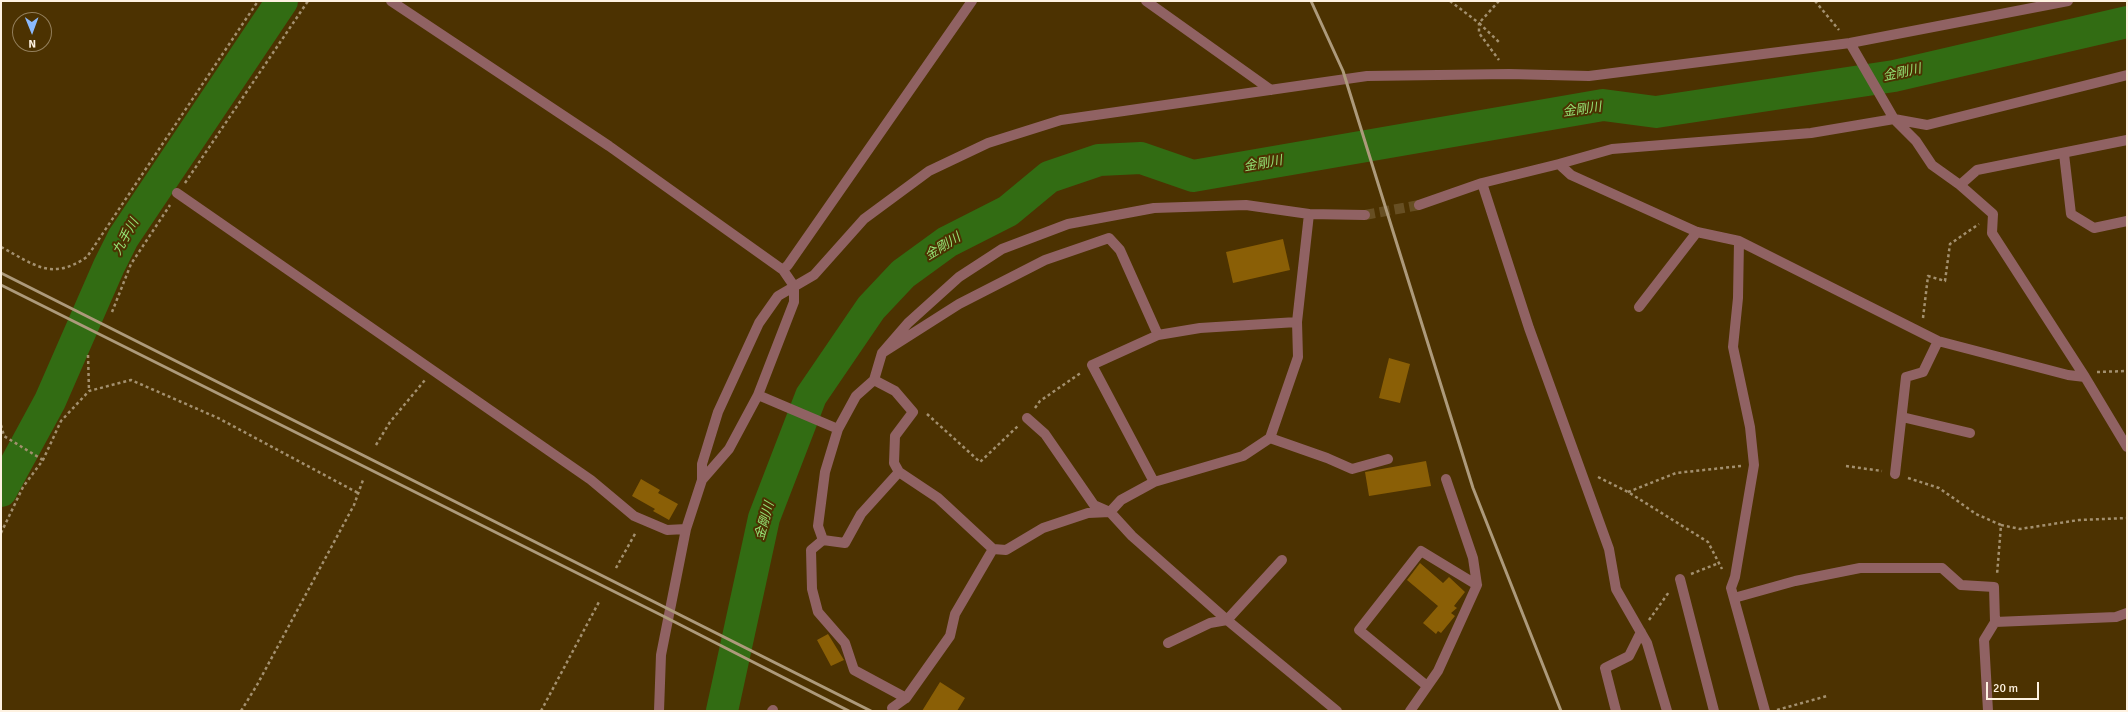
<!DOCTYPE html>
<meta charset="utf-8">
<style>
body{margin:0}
#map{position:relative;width:2128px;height:712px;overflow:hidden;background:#4c3201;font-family:Signika,sans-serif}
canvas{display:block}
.frame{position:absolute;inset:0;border:2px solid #fef2e1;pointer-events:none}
.north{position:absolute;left:12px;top:12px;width:40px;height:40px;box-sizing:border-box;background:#4c3201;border:1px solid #937f5b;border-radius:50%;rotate:179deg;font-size:11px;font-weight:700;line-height:16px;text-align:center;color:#fef2e1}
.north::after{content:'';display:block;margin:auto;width:14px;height:18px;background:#8bb9fc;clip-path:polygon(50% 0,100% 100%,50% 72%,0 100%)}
.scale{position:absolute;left:1986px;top:682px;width:53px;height:18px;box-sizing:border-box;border:2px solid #fef2e1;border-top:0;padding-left:5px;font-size:12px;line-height:14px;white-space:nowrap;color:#fef2e1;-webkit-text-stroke:3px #4c3201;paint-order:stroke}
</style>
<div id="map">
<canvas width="2128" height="712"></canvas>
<div class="frame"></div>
<div class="north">N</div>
<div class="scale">20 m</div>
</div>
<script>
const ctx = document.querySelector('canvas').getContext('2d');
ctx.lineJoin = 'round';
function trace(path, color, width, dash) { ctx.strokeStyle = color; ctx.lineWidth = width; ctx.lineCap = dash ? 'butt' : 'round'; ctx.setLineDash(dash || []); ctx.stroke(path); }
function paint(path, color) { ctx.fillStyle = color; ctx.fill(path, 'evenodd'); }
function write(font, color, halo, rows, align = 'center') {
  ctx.font = font + ' Signika,"Noto Sans JP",sans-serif'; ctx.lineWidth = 4; ctx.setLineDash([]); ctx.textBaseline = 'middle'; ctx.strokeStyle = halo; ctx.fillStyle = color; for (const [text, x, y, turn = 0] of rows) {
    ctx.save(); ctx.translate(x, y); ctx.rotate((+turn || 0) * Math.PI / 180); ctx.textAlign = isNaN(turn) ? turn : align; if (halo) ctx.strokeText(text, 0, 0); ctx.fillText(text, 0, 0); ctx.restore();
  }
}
trace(new Path2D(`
 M1,491L50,401L109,266L123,238L282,1
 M722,711L764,518L811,396L871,308L903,274L947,242L1008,211L1049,177L1099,160L1141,158L1193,176L1603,105L1656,112L1894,76L2127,22`), '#326c13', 32);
paint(new Path2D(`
 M1283,239L1290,270L1233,283L1226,252Z
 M1389,358L1410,364L1400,403L1379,398Z
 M1426,461L1431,486L1369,496L1365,472Z
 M641,479L660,490L658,493L678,504L669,520L653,511L655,509L632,496Z
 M1420,563L1443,583L1449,577L1465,592L1454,606L1457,608L1451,613L1455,616L1441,633L1438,631L1436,634L1423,623L1438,606L1407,580Z
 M828,634L844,660L831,666L817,640Z
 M940,682L965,698L957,711H922Z`), '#8a5f06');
trace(new Path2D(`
 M1365,215L1419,205`), '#674f23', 10, [10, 5]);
trace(new Path2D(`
 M1450,1L1479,23V33L1499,60
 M1499,1L1479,23L1500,43
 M1815,1L1839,30
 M185,183L308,1
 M1,247C35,265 51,281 87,257L258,1
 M112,312L131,264L170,205
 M1923,318L1928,276L1945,281L1950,244L1979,224
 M88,355L89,391
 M2097,372L2127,371
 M1035,408L1040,401L1082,372
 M927,414L980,462L1018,426
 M1,425L4,436L43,460
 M376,445L390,422L425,380
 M1846,466L1882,471
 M1598,477L1628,492L1708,542L1722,569
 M1908,478L1939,488L1976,514L2001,525L1997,575
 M1628,492L1676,473L1741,466
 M2001,525L2020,529L2079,520L2127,518
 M1,533L23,487L43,460L61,421L89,391L131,380L218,418L358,493
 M616,568L636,532
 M1691,574L1719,563
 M1649,620L1669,592
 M1777,710L1827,696
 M241,711L257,685L354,505L363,480
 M541,711L600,600`), '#a3906f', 2.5, [3, 3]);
trace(new Path2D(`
 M391,1L609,146L783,270L794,286V302L758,395L729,449L702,480L686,529L661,655L659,711
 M1146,1L1271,90
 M1850,43L1894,119L1916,141L1932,165L1960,185L1993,214L1992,233L2085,377L2127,447
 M2064,154L2071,214L2094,228L2127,221
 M1559,164L1612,149L1811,133L1894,119L1927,125L2127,75
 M1482,183L1529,328L1609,549L1616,589L1647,643L1667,711
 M1960,185L1977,170L2127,140
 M177,193L591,480L634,516L667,530L686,529
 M1419,205L1482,183L1559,164L1571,175L1697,232L1739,241L1938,341L2068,375L2085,377
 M1739,241L1738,298L1733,347L1750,427L1754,465L1735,577L1731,588L1765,711
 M783,270L788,265L972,1
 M1639,307L1697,232
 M882,353L959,304L1045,260L1109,238L1120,250L1158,335L1200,328L1297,322
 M874,380L882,353L908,323L959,277L1002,249L1068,224L1154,208L1246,205L1309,214
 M758,395L838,429
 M1902,417L1970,433
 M1027,418L1045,434L1094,505L1110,512L1132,536L1227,620L1337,711
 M1270,438L1327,458L1352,469L1388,459
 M899,472L861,514L845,543L823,540L811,550L812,589L818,612L845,643L854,670L906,698L950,636L955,614L993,549
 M1895,474L1906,377L1923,372L1938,341
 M1446,479L1473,558L1477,585
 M702,480V464L718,412L759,323L778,296L814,275L864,219L929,171L988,143L1061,120L1367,76L1509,74L1589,76L1850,43L2068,1
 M1154,482L1092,365L1158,335
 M823,540L818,526L825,472L838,429L856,396L874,380L895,391L913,412L895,436L894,463L899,472L938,498L993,549L1006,550L1043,528L1088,513L1110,512L1121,500L1154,482L1243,456L1270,438L1298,357L1297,322L1309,214L1365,215
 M1680,579L1714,711
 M1734,598L1795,581L1860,568H1942L1961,585L1994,587L1995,622
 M1168,643L1210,623L1227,620L1282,560
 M892,708L906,698
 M772,711L773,710
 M1410,711L1438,671L1477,585L1421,551L1359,630L1427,686
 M1616,711L1605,668L1629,656L1641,632
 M1988,711L1984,640L1995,622L2116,617L2127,613`), '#906263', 10);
trace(new Path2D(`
 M1311,1L1343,71L1473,488L1561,711
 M1,273L871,711
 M1,285L663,616L849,711`), '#ad9a7b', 3);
write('italic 13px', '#95e476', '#4c3201', [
 ["金剛川",1902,73,-12],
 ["金剛川",1582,110,-8],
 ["金剛川",1263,164,-10],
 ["九手川",126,237,-61],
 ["金剛川",943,247,-32],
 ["金剛川",765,521,-74]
]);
</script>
